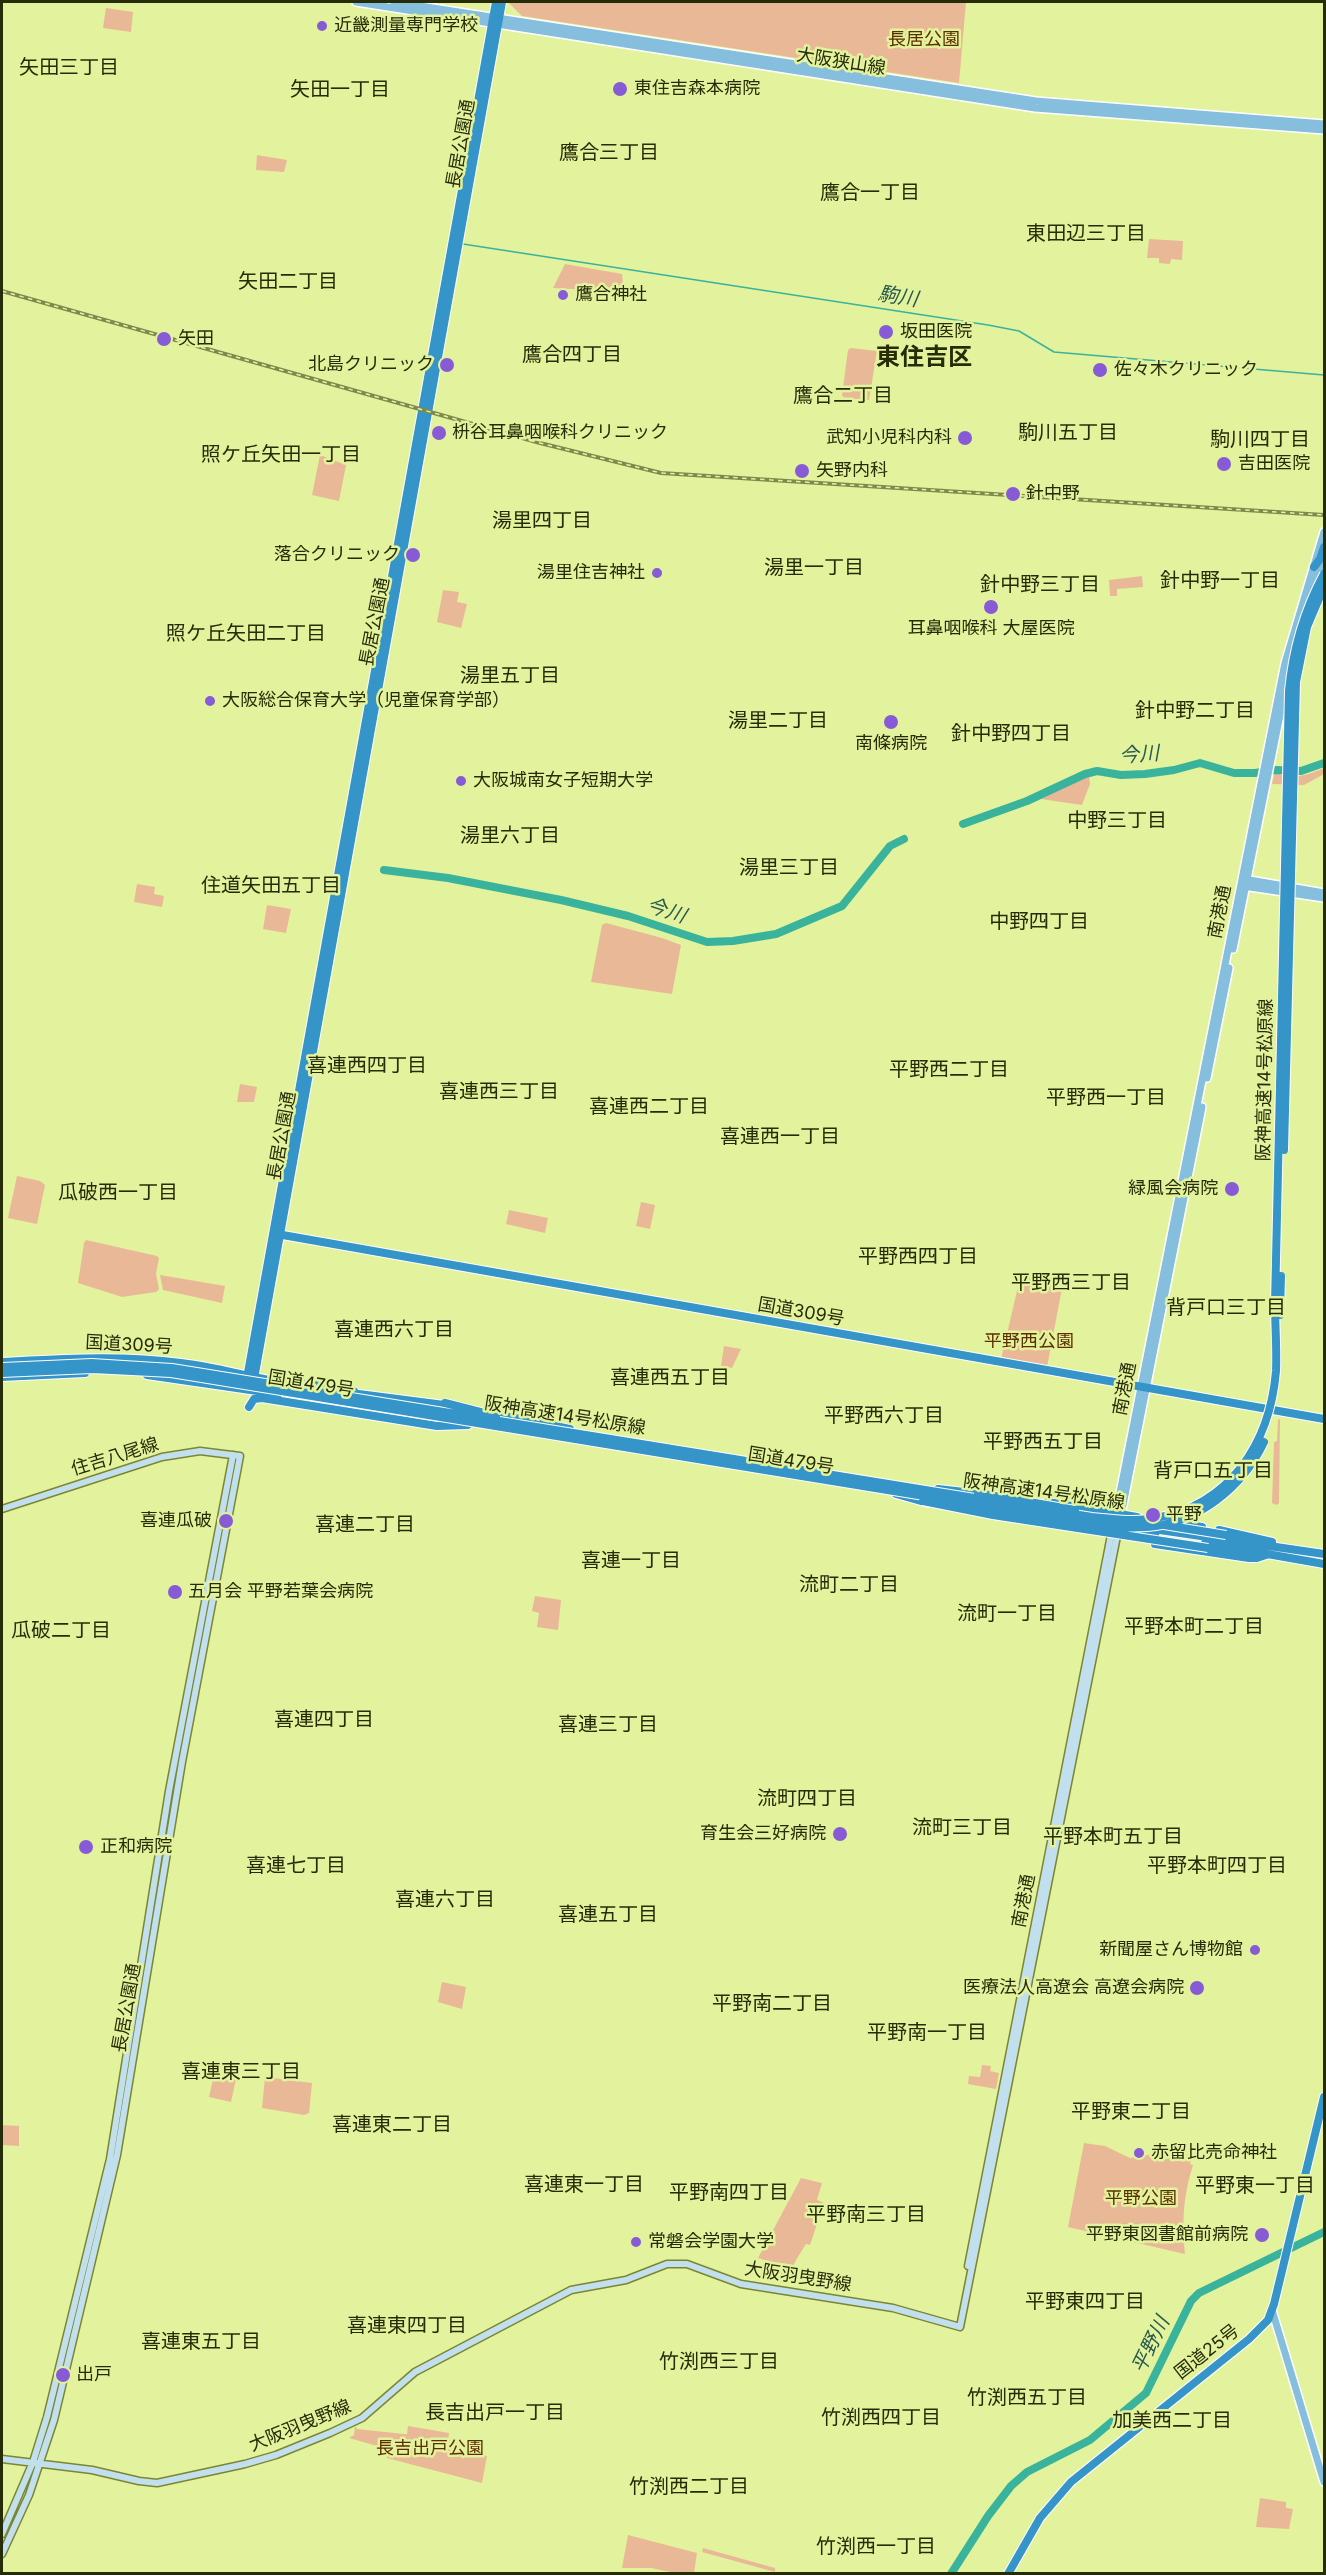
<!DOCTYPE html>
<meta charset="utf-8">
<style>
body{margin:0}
#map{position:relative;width:1326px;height:2575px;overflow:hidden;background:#e3f29c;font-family:Inter,sans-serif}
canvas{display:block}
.frame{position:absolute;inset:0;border:3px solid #272c08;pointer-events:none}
</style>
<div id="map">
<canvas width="1326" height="2575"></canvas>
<div class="frame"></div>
</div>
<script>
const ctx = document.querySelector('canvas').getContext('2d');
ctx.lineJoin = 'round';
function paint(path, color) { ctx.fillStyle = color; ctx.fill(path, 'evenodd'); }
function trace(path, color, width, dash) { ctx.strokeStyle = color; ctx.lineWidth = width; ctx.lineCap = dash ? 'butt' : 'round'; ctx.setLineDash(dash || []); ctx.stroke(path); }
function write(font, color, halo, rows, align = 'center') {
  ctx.font = font + ' Inter,"Noto Sans JP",sans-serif'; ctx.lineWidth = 5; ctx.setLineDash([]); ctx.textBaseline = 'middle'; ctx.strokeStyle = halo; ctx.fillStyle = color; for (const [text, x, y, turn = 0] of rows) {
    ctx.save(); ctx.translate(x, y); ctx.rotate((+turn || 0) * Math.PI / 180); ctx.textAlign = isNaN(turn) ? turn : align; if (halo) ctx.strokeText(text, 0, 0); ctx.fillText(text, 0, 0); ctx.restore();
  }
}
paint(new Path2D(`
 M508,2H966L959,83L522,16Z
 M106,8L133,12L131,32L103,28Z
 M257,155L287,160L284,172L256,170Z
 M1149,239L1183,241L1182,260L1171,259L1170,264L1159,263V258H1147Z
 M565,264L622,274L624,295L608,291L553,288Z
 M851,348L877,351L869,400L844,398L842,395L848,350Z
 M320,455L346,465L339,501L312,495Z
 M1142,576L1143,587L1117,589V596H1110L1109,580Z
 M443,590L459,592L457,602L467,604L461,628L437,622Z
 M1324,768V774L1304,785L1272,784L1275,772C1292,781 1307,775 1324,768Z
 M1089,776L1090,784L1082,805L1041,799Z
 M137,884L155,887L154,894L164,896L162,907L134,902Z
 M267,905L291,909L286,933L263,929Z
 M606,923L662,938L681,945L672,994L591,982L602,925Z
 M240,1084L257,1087L254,1102H237Z
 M17,1176L40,1181L45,1185L37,1224L8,1218Z
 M641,1202L655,1205L650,1229L636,1226Z
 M509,1210L548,1218L545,1233L506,1224Z
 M86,1240L157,1256L159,1258L156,1274L159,1289L156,1292L122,1297L78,1283L84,1243Z
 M1021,1274L1063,1283L1047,1367L1001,1359Z
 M160,1275L225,1286L222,1303L163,1290Z
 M724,1346L741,1349L732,1368L721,1366Z
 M1280,1419L1279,1503L1277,1505L1272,1503L1274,1442L1277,1441L1278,1420Z
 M535,1596L561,1600L558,1630L537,1627L539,1613L532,1611Z
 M442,1982L466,1987L462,2009L438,2002Z
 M982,2065L991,2066L990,2071L999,2073L996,2089L968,2084L969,2076L980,2077Z
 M214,2074L236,2079L231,2102L209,2097Z
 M265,2077L312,2083L309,2113L304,2115L262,2108Z
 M2,2125L19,2126V2146L2,2145Z
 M1084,2143L1105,2146L1130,2158L1161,2153L1165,2149L1192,2156L1190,2164L1193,2165C1183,2197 1182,2221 1185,2254L1068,2227Z
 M801,2178L822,2183L817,2200L824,2203L810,2245L806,2244L796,2260L786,2283L767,2280L768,2261L758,2258Z
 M355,2426L357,2429L404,2434H407L408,2426L449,2433L448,2440L470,2446L469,2452L487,2456L482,2483L387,2458L388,2449L349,2438L354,2435Z
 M1260,2498L1286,2502V2508L1293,2509L1289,2529L1256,2527Z
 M628,2535L697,2553L694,2573H675L651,2568H622Z
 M703,2548L775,2568V2572L702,2552Z`), '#e9b997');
trace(new Path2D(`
 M463,244L988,325L1019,331L1054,352L1324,375`), '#39b39b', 1.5);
trace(new Path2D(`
 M963,824L1027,801L1085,774L1097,771L1121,775L1145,774L1174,770L1200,763L1234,773H1255L1275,770L1301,771L1324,763
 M384,870L448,878L561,900L628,916L707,942L733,941L776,934L842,906L890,846L904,839
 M951,2574L988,2516L1011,2486L1027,2472L1090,2440L1146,2393L1191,2301L1199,2293L1324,2232`), '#39b39b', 8);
const secondary = new Path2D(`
 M2,1509L162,1457L200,1451L240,1456L182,1762L117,2155L54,2420L29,2495L2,2554
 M968,2266L1111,1535
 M2,2459L92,2470L139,2481L157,2483L245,2464L276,2455L330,2433L362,2418L415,2372L571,2290L626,2280L667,2264H687L741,2284L893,2308L960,2327L1117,1536
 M2,2534L33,2462L47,2417L110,2159L169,1791L233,1455`);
const primary = new Path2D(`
 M356,2L1035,108L1324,130
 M394,2L1036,101L1324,124
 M1307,603L1324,561
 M1244,879L1324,893
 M1243,886L1324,898
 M1233,949L1287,680
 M1207,1078L1229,968
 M1115,1518L1285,663L1324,532
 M1120,1520L1202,1107
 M1272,2310L1324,2482`);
const highway = new Path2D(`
 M1314,567L1320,559L1324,547
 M277,1234L1324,1419
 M2,1362C62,1359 121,1355 181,1363C217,1367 251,1378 286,1383
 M147,1375L278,1394
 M2,1377L85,1373
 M280,1380L354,1391
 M245,1389L496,2
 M252,1390L502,2
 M351,1393L452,1406
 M249,1407L254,1399L262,1398L437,1426L468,1425
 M490,1413L570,1429
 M938,1489L982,1494
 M896,1494L928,1503
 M1048,1502L1137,1517
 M1151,1519L1202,1527
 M1146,1528L1324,1554
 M1122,1530L1155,1535
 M1219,1530L1272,1542
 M1205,1543L1324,1564
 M1155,1544L1249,1558H1257L1266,1555
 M1008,2574L1040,2518L1071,2482L1249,2339L1268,2320L1274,2304L1324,2097`);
trace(secondary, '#7b8632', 9);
trace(primary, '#fff', 10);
trace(highway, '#fff', 10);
trace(secondary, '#c2dfee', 6);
trace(primary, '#86bfde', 7);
trace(highway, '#3595c8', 8);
const rail = new Path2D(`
 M2,291L540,443L661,473L1324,515`);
trace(rail, '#7f894d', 4);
trace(rail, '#e3f29c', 1.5, [4.5]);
const highwayBridge = new Path2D(`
 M1284,1150L1296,682L1307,627L1324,587
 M1280,1315L1281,1276
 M2,1367L92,1363L172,1368L1092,1517C1113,1519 1135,1522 1156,1518C1230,1505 1270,1443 1276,1371C1277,1349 1275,1325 1275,1303L1289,691C1293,649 1304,611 1324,574
 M2,1373L92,1369L171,1373L1010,1510C1054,1517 1102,1530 1147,1527C1197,1524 1243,1487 1264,1442
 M445,1403L496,1416
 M978,1493L1075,1510
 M923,1501L993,1515L1208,1548
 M1164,1525L1226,1535`);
trace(highwayBridge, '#fff', 10, []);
trace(highwayBridge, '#3595c8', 8);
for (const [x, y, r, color] of [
 [322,26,6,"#865bd5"],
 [620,89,8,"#865bd5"],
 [563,295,6,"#865bd5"],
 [886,332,8,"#865bd5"],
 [164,339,8,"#865bd5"],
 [447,365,8,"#865bd5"],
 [1100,370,8,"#865bd5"],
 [439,433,8,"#865bd5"],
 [965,438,8,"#865bd5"],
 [1224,464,8,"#865bd5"],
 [802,471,8,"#865bd5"],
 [1013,494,8,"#865bd5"],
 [413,555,8,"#865bd5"],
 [657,573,6,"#865bd5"],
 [991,607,8,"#865bd5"],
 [210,701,6,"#865bd5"],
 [891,722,8,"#865bd5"],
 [461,781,6,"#865bd5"],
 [1232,1189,8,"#865bd5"],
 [1153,1515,8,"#865bd5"],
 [226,1521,8,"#865bd5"],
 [175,1592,8,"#865bd5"],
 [840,1834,8,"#865bd5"],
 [86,1847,8,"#865bd5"],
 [1255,1950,6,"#865bd5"],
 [1197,1988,8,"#865bd5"],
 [1139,2153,6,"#865bd5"],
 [1262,2235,8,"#865bd5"],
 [636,2242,6,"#865bd5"],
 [63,2375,8,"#865bd5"]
]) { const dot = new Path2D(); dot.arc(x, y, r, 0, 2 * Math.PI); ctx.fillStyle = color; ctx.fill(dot); trace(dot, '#e3f29c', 2); }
write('18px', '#272c08', '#e3f29c', [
 ["近畿測量専門学校",334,26],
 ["東住吉森本病院",634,89],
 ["鷹合神社",575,295],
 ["坂田医院",900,332],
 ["矢田",178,339],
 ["北島クリニック",434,365,"right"],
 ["佐々木クリニック",1114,370],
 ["枡谷耳鼻咽喉科クリニック",452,433],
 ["武知小児科内科",952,438,"right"],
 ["吉田医院",1238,464],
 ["矢野内科",816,471],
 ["針中野",1026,494],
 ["落合クリニック",400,555,"right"],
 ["湯里住吉神社",645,573,"right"],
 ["耳鼻咽喉科 大屋医院",991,629,"center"],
 ["大阪総合保育大学（児童保育学部）",222,701],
 ["南條病院",891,744,"center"],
 ["大阪城南女子短期大学",473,781],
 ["緑風会病院",1218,1189,"right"],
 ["平野",1166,1515],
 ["喜連瓜破",212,1521,"right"],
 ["五月会 平野若葉会病院",188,1592],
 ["育生会三好病院",826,1834,"right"],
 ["正和病院",100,1847],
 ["新聞屋さん博物館",1243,1950,"right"],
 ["医療法人高遼会 高遼会病院",1184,1988,"right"],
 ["赤留比売命神社",1151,2153],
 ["平野東図書館前病院",1248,2235,"right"],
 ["常磐会学園大学",648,2242],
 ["出戸",76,2375]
], 'left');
write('18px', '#5d2e01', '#e3f29c', [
 ["長居公園",924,40],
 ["平野西公園",1029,1342],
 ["平野公園",1141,2199],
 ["長吉出戸公園",430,2449]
]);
write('18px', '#272c08', '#e3f29c', [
 ["大阪狭山線",841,62,9],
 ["長居公園通",461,144,-80],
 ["長居公園通",375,622,-79],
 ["南港通",1220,912,-79],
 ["阪神高速14号松原線",1265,1080,-89],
 ["長居公園通",282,1136,-80],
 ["国道309号",801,1312,10],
 ["国道309号",129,1345,3],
 ["国道479号",311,1384,9],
 ["南港通",1125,1389,-79],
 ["阪神高速14号松原線",565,1416,9],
 ["住吉八尾線",115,1457,-17],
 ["国道479号",791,1461,9],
 ["阪神高速14号松原線",1044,1492,8],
 ["南港通",1024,1901,-79],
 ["長居公園通",127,2008,-80],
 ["大阪羽曳野線",798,2277,9],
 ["国道25号",1207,2352,-38],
 ["大阪羽曳野線",300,2426,-22]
]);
write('20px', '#272c08', '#e3f29c', [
 ["矢田三丁目",69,68],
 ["矢田一丁目",340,90],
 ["鷹合三丁目",609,153],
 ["鷹合一丁目",870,193],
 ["東田辺三丁目",1086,234],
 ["矢田二丁目",288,282],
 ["鷹合四丁目",572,355],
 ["鷹合二丁目",843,396],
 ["駒川五丁目",1068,433],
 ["駒川四丁目",1260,440],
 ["照ケ丘矢田一丁目",281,455],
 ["湯里四丁目",542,521],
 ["湯里一丁目",814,568],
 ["針中野一丁目",1220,581],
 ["針中野三丁目",1040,585],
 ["照ケ丘矢田二丁目",246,634],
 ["湯里五丁目",510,676],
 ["針中野二丁目",1195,711],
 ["湯里二丁目",778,721],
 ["針中野四丁目",1011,734],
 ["中野三丁目",1117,821],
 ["湯里六丁目",510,836],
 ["湯里三丁目",789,868],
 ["住道矢田五丁目",271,886],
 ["中野四丁目",1039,922],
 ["喜連西四丁目",367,1066],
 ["平野西二丁目",949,1070],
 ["喜連西三丁目",499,1092],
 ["平野西一丁目",1106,1098],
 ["喜連西二丁目",649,1107],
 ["喜連西一丁目",780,1137],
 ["瓜破西一丁目",118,1193],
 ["平野西四丁目",918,1257],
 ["平野西三丁目",1071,1283],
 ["背戸口三丁目",1226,1308],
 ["喜連西六丁目",394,1330],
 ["喜連西五丁目",670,1378],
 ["平野西六丁目",884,1416],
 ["平野西五丁目",1043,1442],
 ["背戸口五丁目",1213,1471],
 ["喜連二丁目",365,1525],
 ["喜連一丁目",631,1561],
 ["流町二丁目",849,1585],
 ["流町一丁目",1007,1614],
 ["平野本町二丁目",1194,1627],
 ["瓜破二丁目",61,1631],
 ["喜連四丁目",324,1720],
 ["喜連三丁目",608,1725],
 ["流町四丁目",807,1799],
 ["流町三丁目",962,1828],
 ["平野本町五丁目",1113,1837],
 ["喜連七丁目",296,1866],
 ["平野本町四丁目",1217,1866],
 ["喜連六丁目",445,1900],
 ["喜連五丁目",608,1915],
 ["平野南二丁目",772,2004],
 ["平野南一丁目",927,2033],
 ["喜連東三丁目",241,2072],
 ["平野東二丁目",1131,2112],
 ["喜連東二丁目",392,2125],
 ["喜連東一丁目",584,2185],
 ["平野東一丁目",1255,2186],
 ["平野南四丁目",729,2193],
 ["平野南三丁目",866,2215],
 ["平野東四丁目",1085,2302],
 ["喜連東四丁目",407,2326],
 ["喜連東五丁目",201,2342],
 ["竹渕西三丁目",719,2362],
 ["竹渕西五丁目",1027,2398],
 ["長吉出戸一丁目",495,2413],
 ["竹渕西四丁目",881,2418],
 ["加美西二丁目",1172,2421],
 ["竹渕西二丁目",689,2487],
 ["竹渕西一丁目",876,2547]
]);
write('italic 20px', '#285a4f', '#e3f29c', [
 ["駒川",898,297,9],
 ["今川",1139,755,-4],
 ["今川",666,911,18],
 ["平野川",1151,2345,-64]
]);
write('bold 24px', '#272c08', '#e3f29c', [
 ["東住吉区",924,358]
]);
</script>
